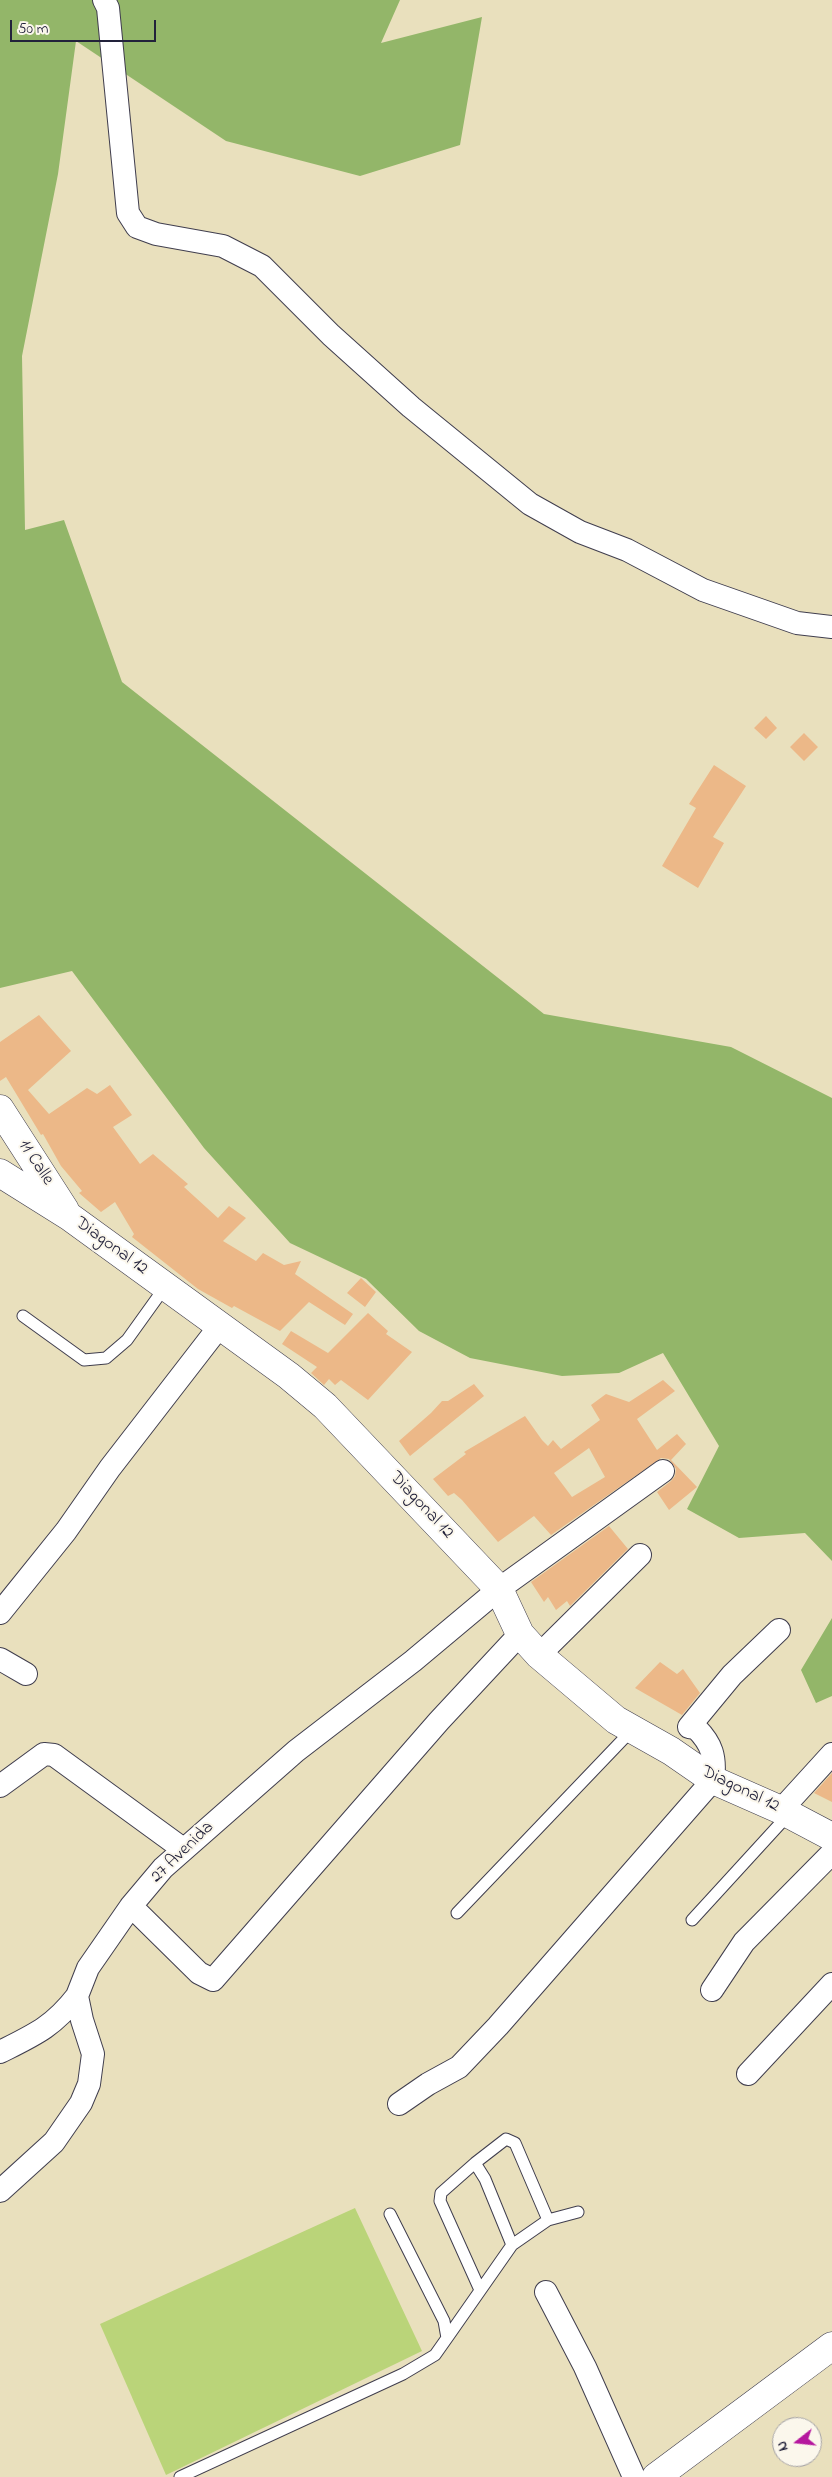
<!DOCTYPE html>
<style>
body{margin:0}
#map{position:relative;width:832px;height:2477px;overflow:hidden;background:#e9e0bd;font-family:"Indie Flower",sans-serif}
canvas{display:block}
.north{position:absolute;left:772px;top:2417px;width:50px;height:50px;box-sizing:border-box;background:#fbf7ec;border:1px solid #a4a2a5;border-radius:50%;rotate:254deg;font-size:14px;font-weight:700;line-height:20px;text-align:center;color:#22223b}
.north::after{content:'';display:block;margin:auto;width:18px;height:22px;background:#b5179e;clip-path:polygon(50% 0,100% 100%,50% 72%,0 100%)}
.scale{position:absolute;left:10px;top:20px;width:146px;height:22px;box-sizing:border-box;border:2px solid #22223b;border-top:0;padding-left:6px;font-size:15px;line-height:18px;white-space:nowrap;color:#22223b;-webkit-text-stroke:4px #fbf7ec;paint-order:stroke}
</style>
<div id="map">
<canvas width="832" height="2477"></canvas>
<div class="north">N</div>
<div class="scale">50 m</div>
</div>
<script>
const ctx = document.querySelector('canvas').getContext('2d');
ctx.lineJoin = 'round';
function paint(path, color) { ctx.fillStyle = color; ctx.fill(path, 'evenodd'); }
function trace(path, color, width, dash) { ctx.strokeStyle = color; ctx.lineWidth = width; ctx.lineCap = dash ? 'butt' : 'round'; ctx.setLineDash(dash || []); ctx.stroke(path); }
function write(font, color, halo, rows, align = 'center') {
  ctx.font = font + ' "Indie Flower",sans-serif'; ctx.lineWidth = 4; ctx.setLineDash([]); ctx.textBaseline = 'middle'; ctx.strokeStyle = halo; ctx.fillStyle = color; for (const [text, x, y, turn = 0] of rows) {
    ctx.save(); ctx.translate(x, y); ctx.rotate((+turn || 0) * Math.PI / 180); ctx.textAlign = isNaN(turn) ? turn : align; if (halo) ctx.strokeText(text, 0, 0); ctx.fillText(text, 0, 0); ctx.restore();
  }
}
paint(new Path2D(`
 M355,2208L422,2351L166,2475L100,2324Z`), '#bad479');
paint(new Path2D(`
 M0,0H400L381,43L482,17L460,145L360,176L226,141L76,41L58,174L22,356L25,530L64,520L122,682L544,1014L731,1047L832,1098V1561L805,1533L739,1538L687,1509L719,1446L663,1353L619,1373L562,1376L470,1358L419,1331L366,1279L290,1243L204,1148L72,971L0,988Z
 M832,1618V1696L816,1703L801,1670Z`), '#93b669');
paint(new Path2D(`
 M766,716L777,728L766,739L754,728Z
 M804,733L818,747L804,761L790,747Z
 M714,765L746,786L713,837L724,843L698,888L662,866L696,808L689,804Z
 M39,1015L71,1051L28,1090L49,1114L87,1088L97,1094L110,1085L132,1115L113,1127L140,1164L153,1154L188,1184L184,1187L218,1218L229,1206L246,1218L223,1241L256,1261L263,1253L284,1265L301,1261L295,1274L353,1314L345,1325L309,1302L280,1331L234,1306L232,1308L198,1289L132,1237L134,1234L115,1202L101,1212L79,1193L82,1191L61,1166L43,1134L41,1135L6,1077L0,1081V1042Z
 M361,1278L376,1292L365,1307L347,1293Z
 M368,1313L388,1331L386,1334L412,1352L368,1400L341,1380L335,1385L329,1379L324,1385L311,1373L317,1367L282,1344L291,1331L328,1353Z
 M663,1380L675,1391L637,1419L657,1450L677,1434L686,1444L671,1460L697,1487L669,1510L657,1492L671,1481L675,1476L676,1469L669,1459L661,1458L551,1535L534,1516L498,1542L462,1500L454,1493L448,1496L433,1479L466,1454L464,1452L525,1416L542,1440L548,1446L553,1440L561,1449L600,1420L591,1405L606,1394L629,1402ZM589,1448L605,1477L572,1497L554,1473Z
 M474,1384L484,1396L410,1456L399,1441L431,1413L442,1401H448Z
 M609,1526L628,1549L570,1606L567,1601L556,1610L548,1597L544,1602L531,1582Z
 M660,1662L677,1674L683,1669L700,1693L682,1715L635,1688Z
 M832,1773V1802L814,1793Z`), '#ecb888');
const lane = new Path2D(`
 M23,1316L84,1360L106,1358L127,1340L165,1287
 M457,1913L632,1730
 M692,1920L789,1814
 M475,2163L506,2139L515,2143L548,2220
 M480,2290L440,2201L441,2193L475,2163L485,2179L512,2245
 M447,2338L512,2245L548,2220L578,2212
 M180,2477L403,2374L435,2355L447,2338L444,2321L390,2214`);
const street = new Path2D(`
 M104,0L108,8L128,213L137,227L156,234L223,246L262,266L331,335L411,407L530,504L580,532L627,550L703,590L797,623L832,627
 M0,1613L66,1531L110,1468L219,1327
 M539,1655L640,1555
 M0,1659L26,1674
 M0,1786L44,1754L54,1755L183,1849
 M781,1810L832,1754
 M131,1906L199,1973L213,1980L439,1721L520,1634
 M712,1990L744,1942L832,1853
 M0,2052C34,2035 53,2027 77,1996
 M748,2074L832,1984
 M399,2104L428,2084L459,2067L498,2026L713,1780C716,1757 712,1744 696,1728L689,1727L732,1675L779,1630
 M0,2191L54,2142L81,2103L89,2084L93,2054L82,2020L77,1996L88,1968L131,1906L163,1868L296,1751L413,1661L499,1589L663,1471
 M546,2292L585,2367L634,2477`);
const secondary = new Path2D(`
 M0,1109L65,1210
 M0,1173L70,1217L289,1376L325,1406L499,1589L520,1634L539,1655L616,1720L671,1751L713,1780L781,1810L832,1837
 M656,2477L832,2346`);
trace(lane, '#403e4e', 13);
trace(street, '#403e4e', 24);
trace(secondary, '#403e4e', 29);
trace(lane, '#fff', 11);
trace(street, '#fff', 22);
trace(secondary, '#fff', 28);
write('18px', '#22223b', '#fbf7ec', [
 ["11 Calle",35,1163,57],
 ["Diagonal 12",111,1247,36],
 ["Diagonal 12",421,1506,47],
 ["Diagonal 12",740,1790,26],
 ["27 Avenida",183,1853,-44]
]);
</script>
